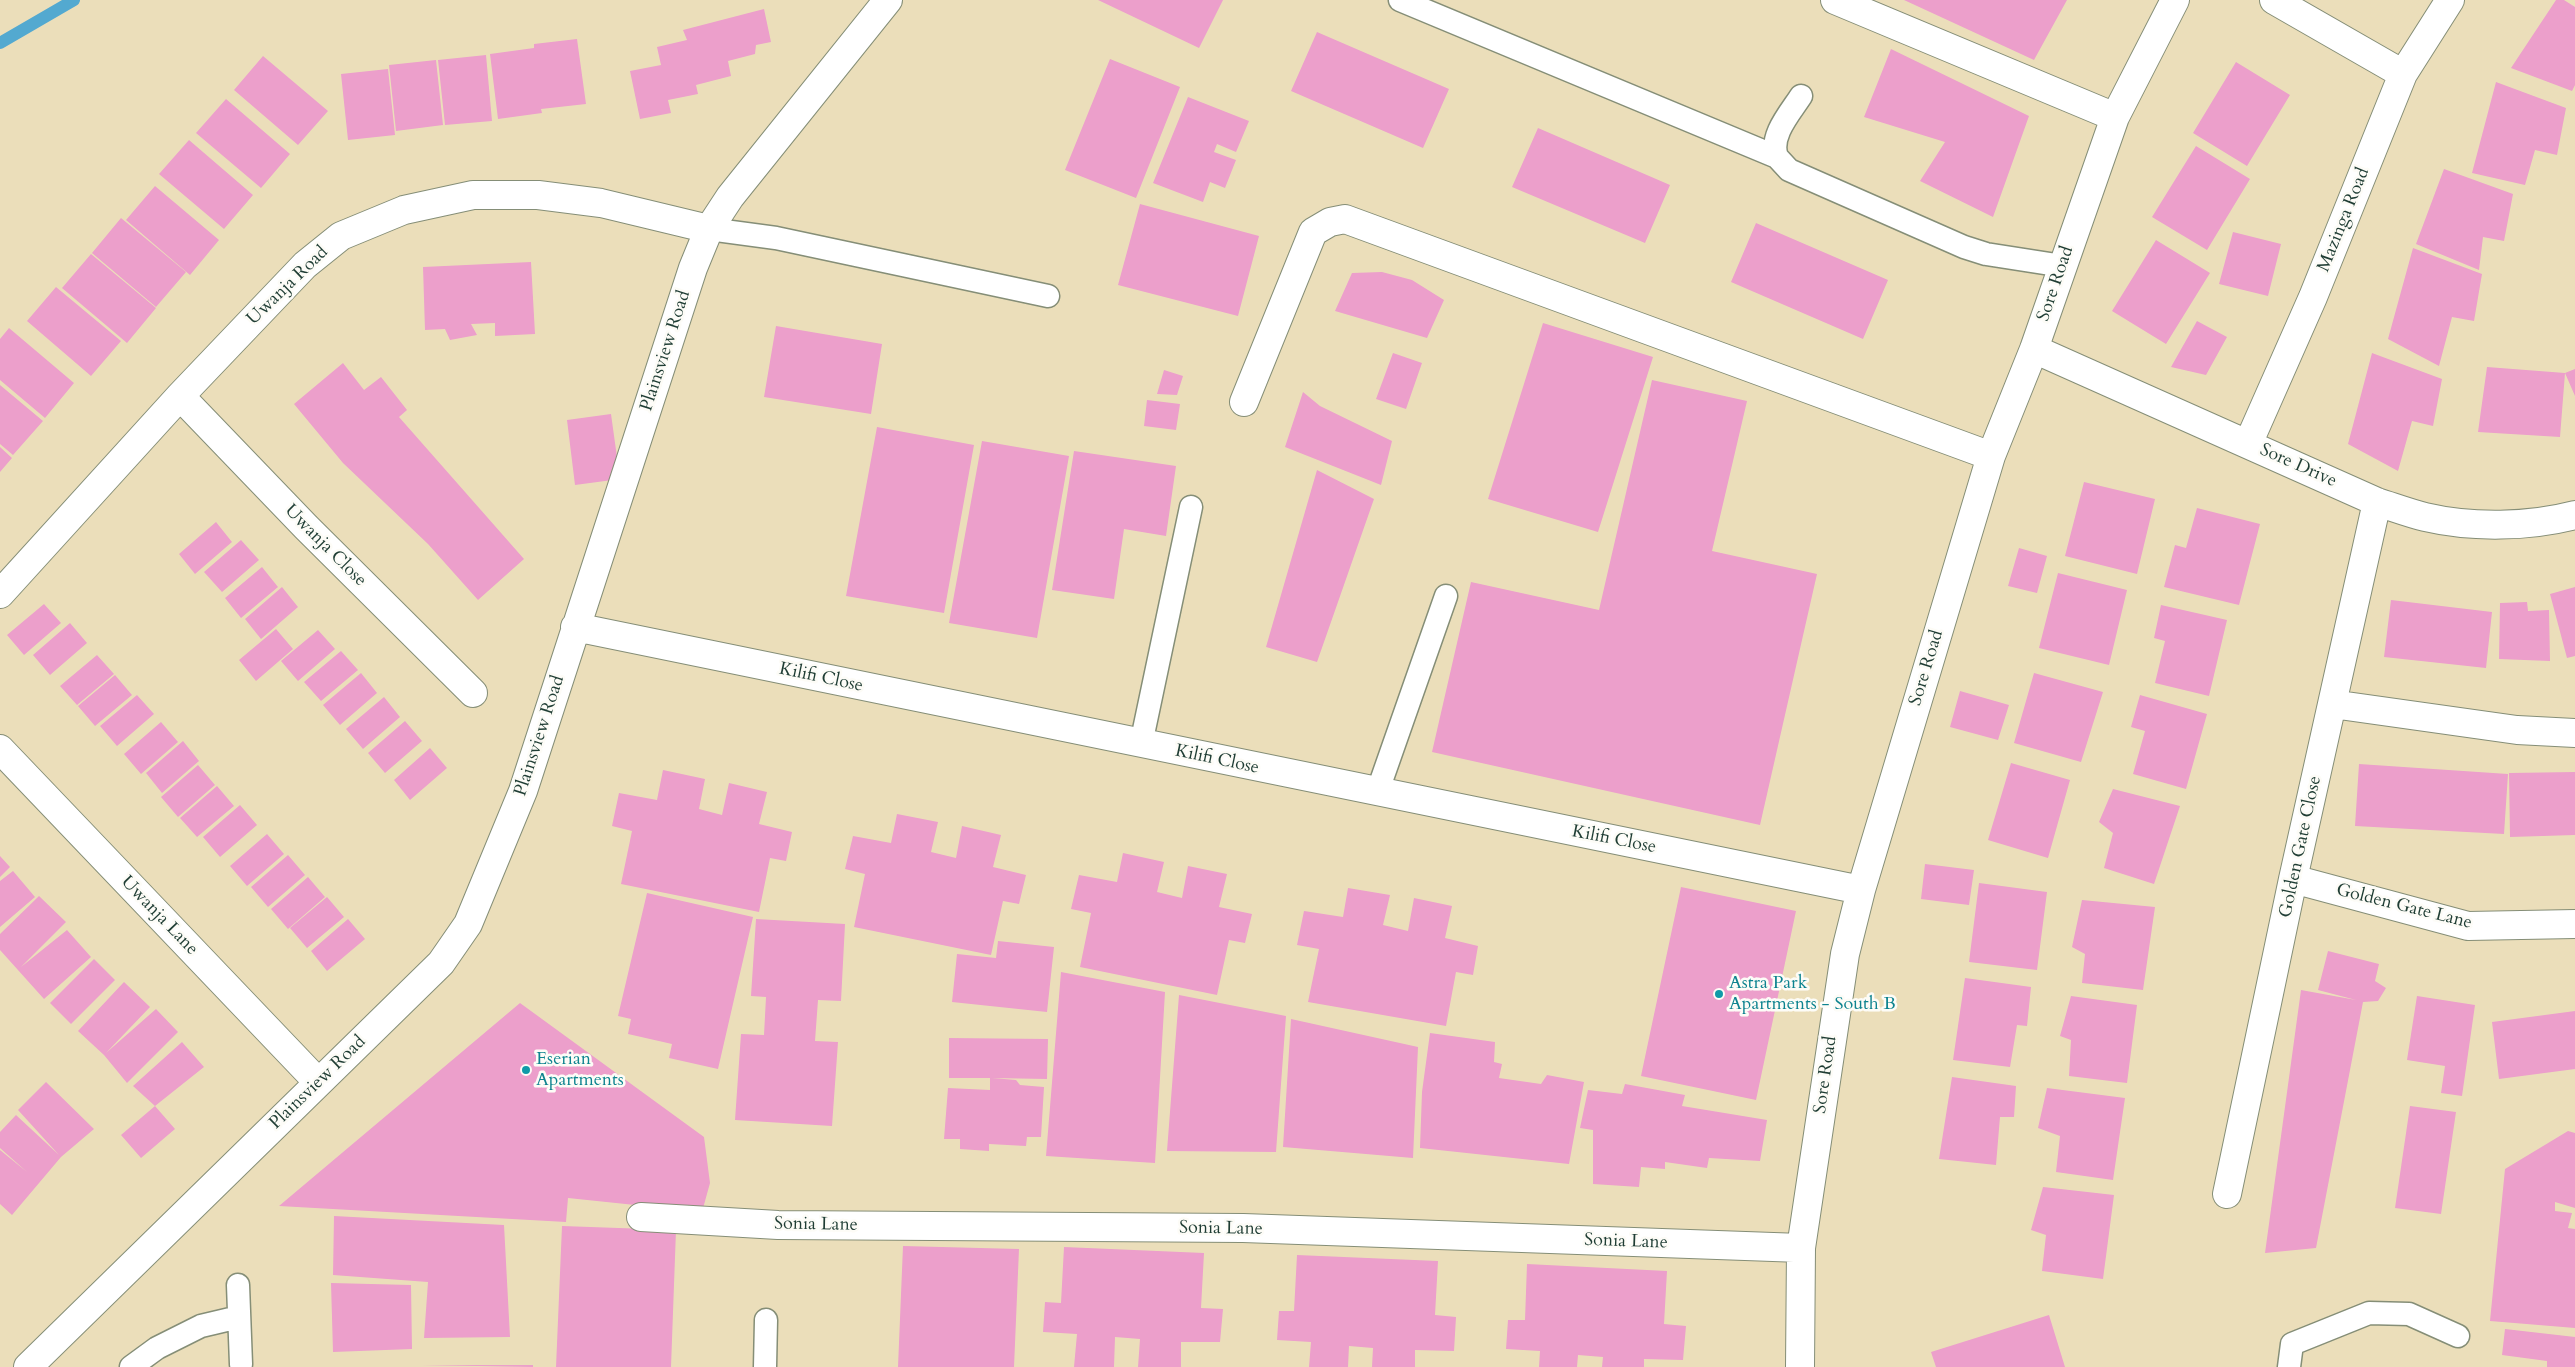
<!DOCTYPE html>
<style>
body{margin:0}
canvas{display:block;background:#ebdeba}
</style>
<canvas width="2575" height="1367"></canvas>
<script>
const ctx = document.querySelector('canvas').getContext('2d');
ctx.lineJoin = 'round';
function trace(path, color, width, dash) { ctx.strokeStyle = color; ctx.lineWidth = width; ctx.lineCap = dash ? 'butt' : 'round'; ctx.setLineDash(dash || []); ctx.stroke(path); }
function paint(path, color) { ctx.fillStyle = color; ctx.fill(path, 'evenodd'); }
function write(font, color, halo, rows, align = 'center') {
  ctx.font = font + ' Cardo,serif'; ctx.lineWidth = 5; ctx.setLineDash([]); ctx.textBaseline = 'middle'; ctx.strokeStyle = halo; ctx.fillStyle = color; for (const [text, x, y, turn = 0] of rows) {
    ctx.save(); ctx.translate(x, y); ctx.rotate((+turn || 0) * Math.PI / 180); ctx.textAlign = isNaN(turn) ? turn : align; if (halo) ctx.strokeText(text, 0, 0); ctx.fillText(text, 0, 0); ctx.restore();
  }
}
trace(new Path2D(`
 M0,43L74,0`), '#53a9d0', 12);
paint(new Path2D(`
 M1098,0H1223L1199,48Z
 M1904,0H2067L2034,60Z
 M2556,0H2564L2575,7V85L2572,91L2511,68Z
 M764,9L771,42L756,45L755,54L728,61L731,76L696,85L698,94L668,100L671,113L640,119L630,71L661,65L657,47L687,40L683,30Z
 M1317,32L1449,89L1423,148L1291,91Z
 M577,39L586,104L541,109L542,113L498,119L490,54L534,48V44Z
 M1891,49L2029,116L1993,217L1920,181L1945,142L1864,117Z
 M486,55L492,121L445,125L438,60Z
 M263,56L328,111L298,145L234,90Z
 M1110,59L1180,87L1136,198L1065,170Z
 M436,60L443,125L396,131L389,65Z
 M2236,62L2290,95L2247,166L2193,133Z
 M388,69L395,135L348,140L341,74Z
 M2496,82L2566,108L2557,155L2535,150L2525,185L2472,173Z
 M1188,97L1249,121L1236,152L1217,144L1214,152L1236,160L1225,188L1210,182L1203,202L1153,183Z
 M226,99L290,154L261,188L196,133Z
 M1538,128L1670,185L1645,243L1512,187Z
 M189,140L253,195L224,229L159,174Z
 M2196,146L2250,179L2207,250L2152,217Z
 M2444,169L2513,194L2504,241L2483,237L2479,270L2416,244Z
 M155,186L219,240L190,275L126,220Z
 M1140,204L1259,236L1238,316L1118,285Z
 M121,218L186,272L156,307L92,253Z
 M1756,223L1888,280L1863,339L1731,282Z
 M2233,232L2281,244L2268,296L2219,284Z
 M2156,240L2210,273L2166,344L2112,311Z
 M2413,248L2482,274L2474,321L2452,317L2439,366L2388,339Z
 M91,254L156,308L127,343L62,288Z
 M531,262L535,334L495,336V323L471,324L477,335L450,340L445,329L425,330L423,267Z
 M1382,272L1412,280L1444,300L1427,338L1335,311L1352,273Z
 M56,287L121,341L91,376L27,321Z
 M2197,321L2227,337L2206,375L2171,367Z
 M1543,323L1653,357L1598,532L1488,499Z
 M776,326L882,344L871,414L764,397Z
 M9,328L74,383L45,418L0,380V339Z
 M1393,353L1422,363L1406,409L1376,399Z
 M2372,353L2442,379L2433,426L2412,421L2398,471L2348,444Z
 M343,363L364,390L381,377L407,410L399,417L524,559L478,600L428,544L343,463L294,404Z
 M2487,367L2565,373L2560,437L2478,432Z
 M2575,369V396L2565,373Z
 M1164,370L1183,376L1177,395L1157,394Z
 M1652,380L1747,401L1712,551L1817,574L1760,825L1432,752L1471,582L1599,610Z
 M0,385L43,421L13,455L0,444Z
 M1303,392L1320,406L1392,441L1381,485L1285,447Z
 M1147,400L1180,404L1176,430L1144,426Z
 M611,414L620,479L575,485L567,420Z
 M877,427L974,445L944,613L846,596Z
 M982,441L1069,456L1037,638L949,623Z
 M0,447L12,458L0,472Z
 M1074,451L1176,466L1166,536L1124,529L1114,599L1052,590Z
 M1317,470L1374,499L1317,662L1266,647Z
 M2084,482L2155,499L2137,574L2065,556Z
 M2197,508L2260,524L2239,605L2164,587L2175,545L2186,548Z
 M216,522L232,542L195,574L179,554Z
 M241,540L259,560L222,592L204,572Z
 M2019,548L2047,556L2037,593L2008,586Z
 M262,567L278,587L241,618L225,598Z
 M2058,573L2127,590L2109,665L2039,648Z
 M282,587L298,607L261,639L245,619Z
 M2575,587V656L2567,658L2550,594Z
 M2391,600L2492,612L2486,668L2384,657Z
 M2527,602L2528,611L2549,610L2550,661L2499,659L2500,603Z
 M44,604L61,623L24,655L7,635Z
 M2161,605L2227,620L2209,696L2155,683L2165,641L2154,638Z
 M70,623L87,643L50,675L33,655Z
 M276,629L293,649L256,681L239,660Z
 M318,630L335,649L298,681L281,661Z
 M341,651L358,670L321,701L304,682Z
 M97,655L114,674L77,705L60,686Z
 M361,673L377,693L340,725L323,705Z
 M2034,673L2103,692L2081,762L2014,743Z
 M115,675L132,695L95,726L78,706Z
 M1960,691L2009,705L1998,740L1950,727Z
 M137,695L154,714L117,746L100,726Z
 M2140,695L2207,714L2186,789L2133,774L2145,731L2131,727Z
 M384,697L400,717L363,749L346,729Z
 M405,721L422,741L385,773L368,753Z
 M161,722L178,742L141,774L124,754Z
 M183,741L199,761L162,793L146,773Z
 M430,748L447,768L410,800L394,780Z
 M2011,763L2070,780L2048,858L1988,840Z
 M2359,764L2508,774L2504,834L2355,826Z
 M198,765L215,785L178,817L161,797Z
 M663,770L705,779L699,809L722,815L729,783L767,792L759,824L792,832L786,861L770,858L759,912L621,884L632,831L612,826L619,793L657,800Z
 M2575,772V835L2510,837L2509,773Z
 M217,786L234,806L197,837L180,818Z
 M2113,789L2180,806L2154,884L2104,868L2113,833L2099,822Z
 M240,805L257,825L220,857L203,837Z
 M897,814L938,822L931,852L956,858L962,826L1001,835L993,867L1026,875L1019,904L1003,901L991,955L854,927L865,874L845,869L853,836L891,843Z
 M267,834L284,854L247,886L230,866Z
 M1123,853L1164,862L1157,892L1182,898L1188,866L1227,874L1219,907L1252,914L1245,943L1229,940L1217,995L1080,967L1091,913L1071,909L1079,875L1117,882Z
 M288,855L305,875L268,907L251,887Z
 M0,856L10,867L0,877Z
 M1925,864L1974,870L1969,905L1921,899Z
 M13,871L35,897L0,927V881Z
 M308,877L325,897L288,929L271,909Z
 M1979,883L2047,892L2037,970L1969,962Z
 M1681,887L1796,911L1756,1100L1641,1076Z
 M1348,888L1390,895L1383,925L1408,931L1414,898L1452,906L1445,938L1478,946L1473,975L1456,972L1446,1026L1308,1002L1319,949L1297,945L1304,911L1343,917Z
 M647,893L753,917L718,1069L669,1058L672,1044L628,1034L631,1019L618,1016Z
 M39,896L66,922L21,967L67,930L91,957L44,999L0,950V934Z
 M327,897L344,917L307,948L290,928Z
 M2082,900L2155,907L2143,990L2082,983L2085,954L2072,947Z
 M348,919L365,939L327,971L311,951Z
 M756,919L845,924L841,1001L818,1000L815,1041L838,1042L832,1126L735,1120L741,1034L764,1035L766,997L751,996Z
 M998,941L1054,947L1047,1012L952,1002L957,954L996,958Z
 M2328,951L2379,964L2375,981L2386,988L2378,1001L2363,1002L2316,1248L2265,1253L2301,990L2356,1000L2318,990Z
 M94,959L115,980L71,1024L50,1003Z
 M1061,972L1165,992L1155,1163L1046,1156Z
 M1965,978L2031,987L2027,1026L2017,1025L2010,1067L1953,1060Z
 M124,982L150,1007L106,1053L156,1009L178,1032L127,1083L104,1055L78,1031Z
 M1179,995L1286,1016L1276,1152L1167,1151Z
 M2071,996L2137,1005L2127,1083L2069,1076L2071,1040L2060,1036Z
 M2417,996L2475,1005L2462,1096L2441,1093L2445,1066L2407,1060Z
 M520,1003L704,1137L710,1183L702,1212L568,1198L566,1222L279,1206Z
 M2575,1011V1069L2499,1079L2492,1022Z
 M1291,1019L1418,1047L1413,1158L1283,1147Z
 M1430,1033L1495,1042L1494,1062L1502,1064L1499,1078L1541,1084L1547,1075L1584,1082L1569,1164L1420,1148L1422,1092Z
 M949,1038L1048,1039L1047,1079L992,1078L1016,1080L1020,1085L1044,1087L1041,1137H1027L1026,1146L989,1144V1151L960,1149V1139H944L948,1088L990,1090V1078H949Z
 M182,1042L204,1067L155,1106L133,1086Z
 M1952,1077L2016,1086L2014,1117H2000L1996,1165L1939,1159Z
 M46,1082L94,1129L61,1157L12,1215L0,1204V1150L27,1172L0,1148V1132L16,1115L59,1155L18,1110Z
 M1625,1084L1685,1095L1682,1106L1767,1120L1760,1161L1709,1158L1707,1168L1665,1162V1169L1641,1167L1639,1187L1593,1184V1130L1580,1128L1588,1090L1622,1094Z
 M2047,1088L2125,1098L2113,1180L2056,1172L2060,1136L2038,1128Z
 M155,1106L175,1129L141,1158L121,1135Z
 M2410,1106L2456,1112L2441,1214L2395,1208Z
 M2568,1131L2575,1133V1208L2555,1202V1211L2572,1213L2568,1228L2575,1229V1328L2490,1321L2505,1169Z
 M2043,1187L2114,1195L2103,1279L2042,1271L2046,1235L2031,1230Z
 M334,1216L504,1225L510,1337L424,1338L428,1282L333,1275Z
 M562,1226L676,1230L671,1367H556Z
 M903,1246L1019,1249L1014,1367H898Z
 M1064,1247L1204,1253L1201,1308L1223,1309L1220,1342H1181V1367H1138L1140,1339L1115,1337L1114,1367H1074L1077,1334L1043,1332L1045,1302L1061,1303Z
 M1297,1255L1438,1261L1435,1315L1456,1317L1454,1351L1415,1350V1367H1372L1373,1348L1349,1346L1348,1367H1309L1311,1342L1277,1340L1279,1311H1294Z
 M1527,1264L1667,1271L1664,1324L1686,1326L1683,1360L1644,1359V1367H1602L1603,1357L1578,1355L1577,1367H1539L1540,1351L1506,1349L1508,1320H1525Z
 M331,1283L411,1285L412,1349L333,1352Z
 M2049,1315L2065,1367H1936L1931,1352Z
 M2505,1329L2575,1337V1367H2547V1361L2502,1355Z
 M421,1365H533V1367Z`), '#ec9fcb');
const service = new Path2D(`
 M1400,0L1777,157
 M1801,96C1790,113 1769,136 1777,157L1789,170L1964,247L1986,254L2063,266
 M709,229L776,238L1048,296
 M1141,744L1191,507
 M1377,793L1446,596
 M238,1285L241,1364
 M131,1367L157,1348L201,1326L239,1317
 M765,1367L766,1320
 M2289,1367L2292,1344L2369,1313L2409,1314L2458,1336`);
const minor = new Path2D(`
 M1835,0L2115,117
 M2274,0L2403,74
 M2034,349L2377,502C2393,507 2409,513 2425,517C2472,528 2529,527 2575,515
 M180,396L306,527L473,693
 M1244,402L1313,232L1330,222L1345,219L1991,456
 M2248,444L2313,297L2403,74L2450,0
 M0,594L180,396L305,265L341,236L404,210L473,195H538L601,203L709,229
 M575,627L1861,890
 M2332,704L2517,730L2575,733
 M0,749L318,1082
 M2293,879L2468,926L2575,924
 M2227,1194L2293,879L2377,502
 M641,1217L778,1225L1243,1228L1801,1248
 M28,1367L441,963L468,924L523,791L693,268L709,229L730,197L888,0
 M1800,1367L1801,1248L1845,954L1861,890L1991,456L2034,349L2115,117L2175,0`);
trace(service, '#858e77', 25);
trace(minor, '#858e77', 30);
trace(service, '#fff', 22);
trace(minor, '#fff', 28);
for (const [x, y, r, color] of [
 [1719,994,5,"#0f9aa8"],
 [526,1070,5,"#0f9aa8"]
]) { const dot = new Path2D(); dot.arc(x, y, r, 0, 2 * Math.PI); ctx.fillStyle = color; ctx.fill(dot); trace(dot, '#fdfcf7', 2); }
write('18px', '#1f3d34', '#fdfcf7', [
 ["Mazinga Road",2344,220,-68],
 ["Sore Road",2056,284,-71],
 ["Uwanja Road",288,286,-44],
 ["Plainsview Road",666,351,-72],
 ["Sore Drive",2298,466,24],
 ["Uwanja Close",325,546,45],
 ["Sore Road",1927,668,-73],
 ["Kilifi Close",821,678,12],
 ["Plainsview Road",540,736,-72],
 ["Kilifi Close",1217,760,12],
 ["Kilifi Close",1614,840,11],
 ["Golden Gate Close",2301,847,-78],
 ["Golden Gate Lane",2404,907,14],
 ["Uwanja Lane",159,916,46],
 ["Sore Road",1826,1075,-82],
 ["Plainsview Road",318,1083,-44],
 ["Sonia Lane",816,1225,1],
 ["Sonia Lane",1221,1229,1],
 ["Sonia Lane",1626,1242,2]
]);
write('18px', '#0d838f', '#fdfcf7', [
 ["Astra Park",1729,984],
 ["Apartments - South B",1729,1005],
 ["Eserian",536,1060],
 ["Apartments",536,1081]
], 'left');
</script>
